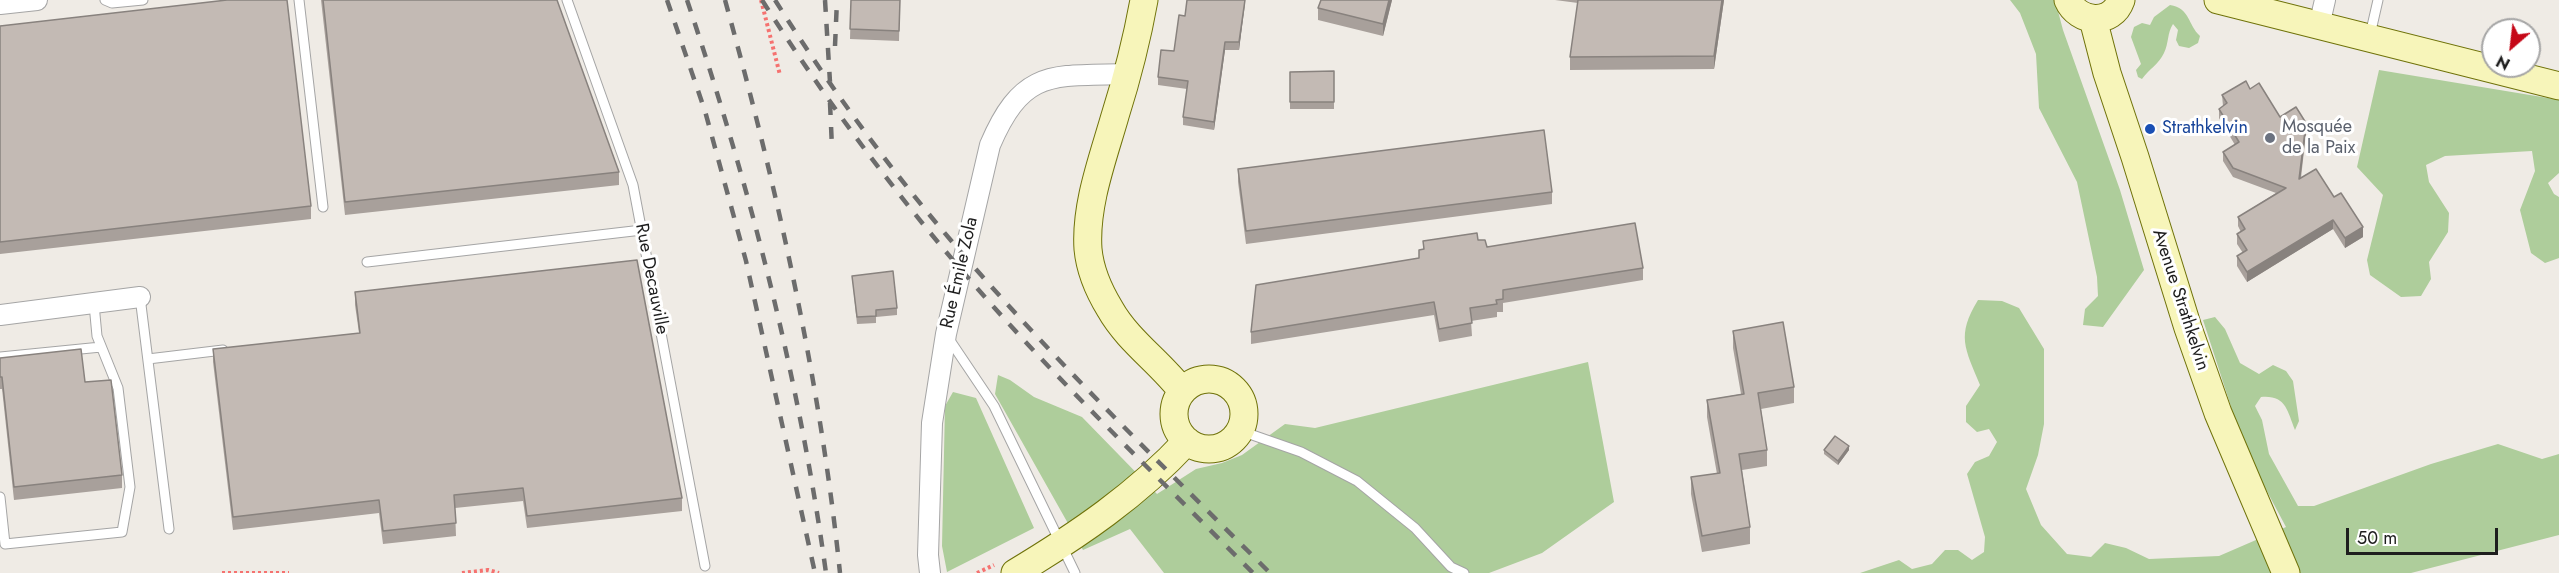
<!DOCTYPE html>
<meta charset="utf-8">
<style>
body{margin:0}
#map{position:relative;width:2559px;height:573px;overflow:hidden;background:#efebe5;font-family:Jost,sans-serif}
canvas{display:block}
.north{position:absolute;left:2481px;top:18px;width:60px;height:60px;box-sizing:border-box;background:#fff;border:2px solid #a5a5a5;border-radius:50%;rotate:208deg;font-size:16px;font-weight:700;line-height:24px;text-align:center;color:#1e1e1e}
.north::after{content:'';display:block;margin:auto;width:21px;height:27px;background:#c50717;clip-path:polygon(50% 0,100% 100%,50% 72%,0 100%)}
.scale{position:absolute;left:2346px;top:528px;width:152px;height:27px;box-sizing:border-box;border:3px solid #1e1e1e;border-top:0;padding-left:8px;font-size:18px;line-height:21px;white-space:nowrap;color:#1e1e1e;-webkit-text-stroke:4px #fff;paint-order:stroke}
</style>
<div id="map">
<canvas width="2559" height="573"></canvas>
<div class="north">N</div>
<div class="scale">50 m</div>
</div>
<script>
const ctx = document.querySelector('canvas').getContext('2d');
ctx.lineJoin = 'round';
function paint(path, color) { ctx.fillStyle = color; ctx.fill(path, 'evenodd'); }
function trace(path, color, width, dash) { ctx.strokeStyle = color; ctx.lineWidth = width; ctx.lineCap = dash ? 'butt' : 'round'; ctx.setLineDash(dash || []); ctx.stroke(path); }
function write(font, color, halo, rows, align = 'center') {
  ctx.font = font + ' Jost,sans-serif'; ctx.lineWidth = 6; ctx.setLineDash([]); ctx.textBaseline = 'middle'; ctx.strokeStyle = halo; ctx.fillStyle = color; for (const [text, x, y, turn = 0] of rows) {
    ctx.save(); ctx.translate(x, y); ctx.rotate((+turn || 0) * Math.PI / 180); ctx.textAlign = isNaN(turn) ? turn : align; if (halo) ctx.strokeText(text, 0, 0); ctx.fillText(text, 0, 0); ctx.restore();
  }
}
paint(new Path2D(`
 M2010,0H2055L2063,30L2120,190L2144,270L2103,327L2083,325L2085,309L2098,296L2097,277L2077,182L2039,108L2036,54L2020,13Z
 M2170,5C2190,8 2188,25 2200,36L2198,43L2189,48L2179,46L2176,40L2178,30L2173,24C2167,33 2169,43 2164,53C2159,64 2149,69 2142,79L2138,77L2136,70L2141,64L2131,37L2134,27L2142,23L2150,25L2154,17Z
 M2379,70L2554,99L2559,98V173L2548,183L2554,194L2559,197V258L2545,263L2531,253L2520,210L2535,171L2532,151L2445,156L2426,165L2429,182L2449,213L2448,232L2429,262L2431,279L2421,296L2401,297L2370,275L2367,260L2383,195L2357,167Z
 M1978,300L2002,301L2019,308L2044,349V424L2038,455L2026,489L2041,525L2067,554L2091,557L2105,543L2126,548L2149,559L2219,556L2286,527L2245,450L2203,320L2215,317L2225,329L2240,363L2259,374L2273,365L2286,371L2293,381L2299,421L2295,430C2287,410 2286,395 2261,397L2255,406L2262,420L2269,454L2298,506H2314L2431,464L2498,444L2542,459L2559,454V535L2411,573H1860L1899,560L1912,569L1932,564L1945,550H1958L1972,560L1984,552L1985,537L1967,474L1975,462L1989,456L1997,442L1989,429L1977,432L1966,422V406L1980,385C1965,348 1956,336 1978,300Z
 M1588,362L1614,502L1542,553L1489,573H1164L1130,529L1083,550L995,394L998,375L1010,380L1034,397L1082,417L1157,494L1196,469L1222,463L1242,455L1285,424L1315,428Z
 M953,392L976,398L1034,528L947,572L942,546L945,406Z`), '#aecd9b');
const lane = new Path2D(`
 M105,0L112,3L143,0
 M299,0L323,207
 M567,0L633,185L705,566
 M2370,35L2378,0
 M367,262L642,230
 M140,297L169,529
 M947,336L994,406L1075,573
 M0,357L101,347
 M148,359L223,350
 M1241,431L1301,452L1357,481L1415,528L1451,567L1464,573
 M0,497L5,544L122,532L130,487L118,388L97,336L94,304`);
const street = new Path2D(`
 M0,4L37,0
 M2319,26L2325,0
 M0,315L140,297
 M930,573L928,555L932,423L946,334L990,145C1023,68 1052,76 1127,74`);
const secondary = new Path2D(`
 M1144,0C1137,39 1127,78 1115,116C1103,158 1085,205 1088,249C1090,271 1099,291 1110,309C1128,341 1160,362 1182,391
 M2068,0C2078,23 2112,26 2121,0
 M2218,0L2559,86
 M2093,19L2107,73L2135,157L2188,328L2218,413L2286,573
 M1174 414a35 35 0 1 1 70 0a35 35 0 1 1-70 0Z
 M1015,573C1078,535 1137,495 1187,441`);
trace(lane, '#a5a5a5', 11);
trace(street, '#a5a5a5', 22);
trace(secondary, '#6f7209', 29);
trace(new Path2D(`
 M761,0L780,75
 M222,573H289
 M462,573L488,570L499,573
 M977,573L994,565`), '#f57270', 4, [3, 3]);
trace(lane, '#fff', 9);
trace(street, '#fff', 20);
trace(secondary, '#f7f5ba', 27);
trace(new Path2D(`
 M667,0L705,111L746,261L815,573
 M687,0C750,187 799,377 826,573
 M725,0C777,188 820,379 840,573
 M762,0C823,96 890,187 964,273C1054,378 1155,474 1253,573
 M775,0C836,97 905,190 982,276C1073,379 1172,475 1270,573
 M825,0L830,82
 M835,46L837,0
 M830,103L832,148`), '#6c6c6c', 4.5, [12, 12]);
paint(new Path2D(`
 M321,0H557L619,172V185L345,215Z
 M851,0H900L899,41L850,39Z
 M1245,0L1239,50H1225L1214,130L1183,125V117L1187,89L1158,85V77L1174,51L1185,16Z
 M1392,0L1383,36L1318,20V8Z
 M1555,0H1724L1714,69L1570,70V57L1578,3Z
 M0,26L311,206V219L0,254Z
 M1334,71V109H1290V72Z
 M2250,89L2280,117L2306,133L2301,178L2334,197L2363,237L2345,248L2333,229L2247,282L2237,266V256L2243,253L2237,244V234L2241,232L2238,226V217L2276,193L2233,177L2223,161V152L2235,145L2219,118V109L2223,106L2222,95Z
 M1238,169L1552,192V204L1246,244L1238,182Z
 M1478,240L1487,247L1643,268V280L1503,303V312H1497V317L1471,321L1472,336L1439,342L1434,315L1251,344V332L1419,258V250L1423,249V241Z
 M852,276L897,308V315L876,317V323L857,324Z
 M355,292L682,498V511L527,528L523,501L455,508L456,536L383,544L379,513L233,530L213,362V349L359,333L355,305Z
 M1733,331L1794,387V403L1761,409L1767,450V466L1742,470L1750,527V544L1702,552L1691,494V477L1717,474L1707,417V400L1741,394L1733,348Z
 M0,358L85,382L122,475V488L14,500L2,389H0Z
 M1824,450H1849L1838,465L1824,454Z`), '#a8a09b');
paint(new Path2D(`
 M1245,0V4L1239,50V42Z
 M1389,0H1392L1383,36V24Z
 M1722,0H1724L1714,69V56Z
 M1225,42V50L1214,130V122Z
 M2306,123V133L2299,189V179Z
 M2333,220V229L2247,282V272Z
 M2363,227V237L2345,248V238Z
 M1849,446V450L1838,465V461Z`), '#88827e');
const building = new Path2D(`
 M227,0H287L311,206L0,242V26Z
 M323,0H557L619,172L345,202Z
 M851,0H900L899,31L850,29Z
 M1187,0H1245L1239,42H1225L1214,122L1183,117L1188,81L1158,77L1161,50L1174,51L1179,15L1185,16Z
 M1321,0H1389L1383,24L1318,8Z
 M1578,0H1722L1714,56L1570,57Z
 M1334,71V102H1290V72Z
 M2246,81L2250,89L2259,83L2280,117L2296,107L2306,123L2299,179L2316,169L2334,197L2341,193L2363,227L2345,238L2333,220L2247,272L2237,256L2247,250L2237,234L2245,229L2238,217L2286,188L2233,168L2223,152L2239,142L2219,109L2227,103L2222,95Z
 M1544,130L1552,192L1246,231L1238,169Z
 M1635,223L1643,268L1503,290V299L1496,300L1497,304L1470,308L1472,323L1439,329L1434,302L1251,332L1256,285L1419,258V250L1424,249L1423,241L1477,233L1478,240H1485L1487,247Z
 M637,260L682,498L527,516L523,488L454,495L456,523L383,531L379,500L233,517L213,349L360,333L355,292Z
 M893,271L897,308L876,310V316L857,317L852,276Z
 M1783,322L1794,387L1758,393L1767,450L1739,454L1750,527L1702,536L1691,477L1720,473L1707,400L1744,394L1733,331Z
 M81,349L85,382L111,380L122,475L14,487L2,377H0V358Z
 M1835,436L1849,446L1838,461L1824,450Z`);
paint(building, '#c3bab4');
trace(building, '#88827e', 1.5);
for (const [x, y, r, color] of [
 [2150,129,6,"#1a4fb4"],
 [2270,138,6,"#6b7280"]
]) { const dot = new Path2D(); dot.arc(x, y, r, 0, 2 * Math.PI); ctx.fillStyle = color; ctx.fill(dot); trace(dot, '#fff', 2); }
write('18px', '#5b616d', '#fff', [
 ["Mosquée",2282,128],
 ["de la Paix",2282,149]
], 'left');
write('18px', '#164399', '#fff', [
 ["Strathkelvin",2162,129]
], 'left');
write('18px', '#1e1e1e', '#fff', [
 ["Rue Émile Zola",960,273,-77],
 ["Rue Decauville",651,279,79],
 ["Avenue Strathkelvin",2180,300,72]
]);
</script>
